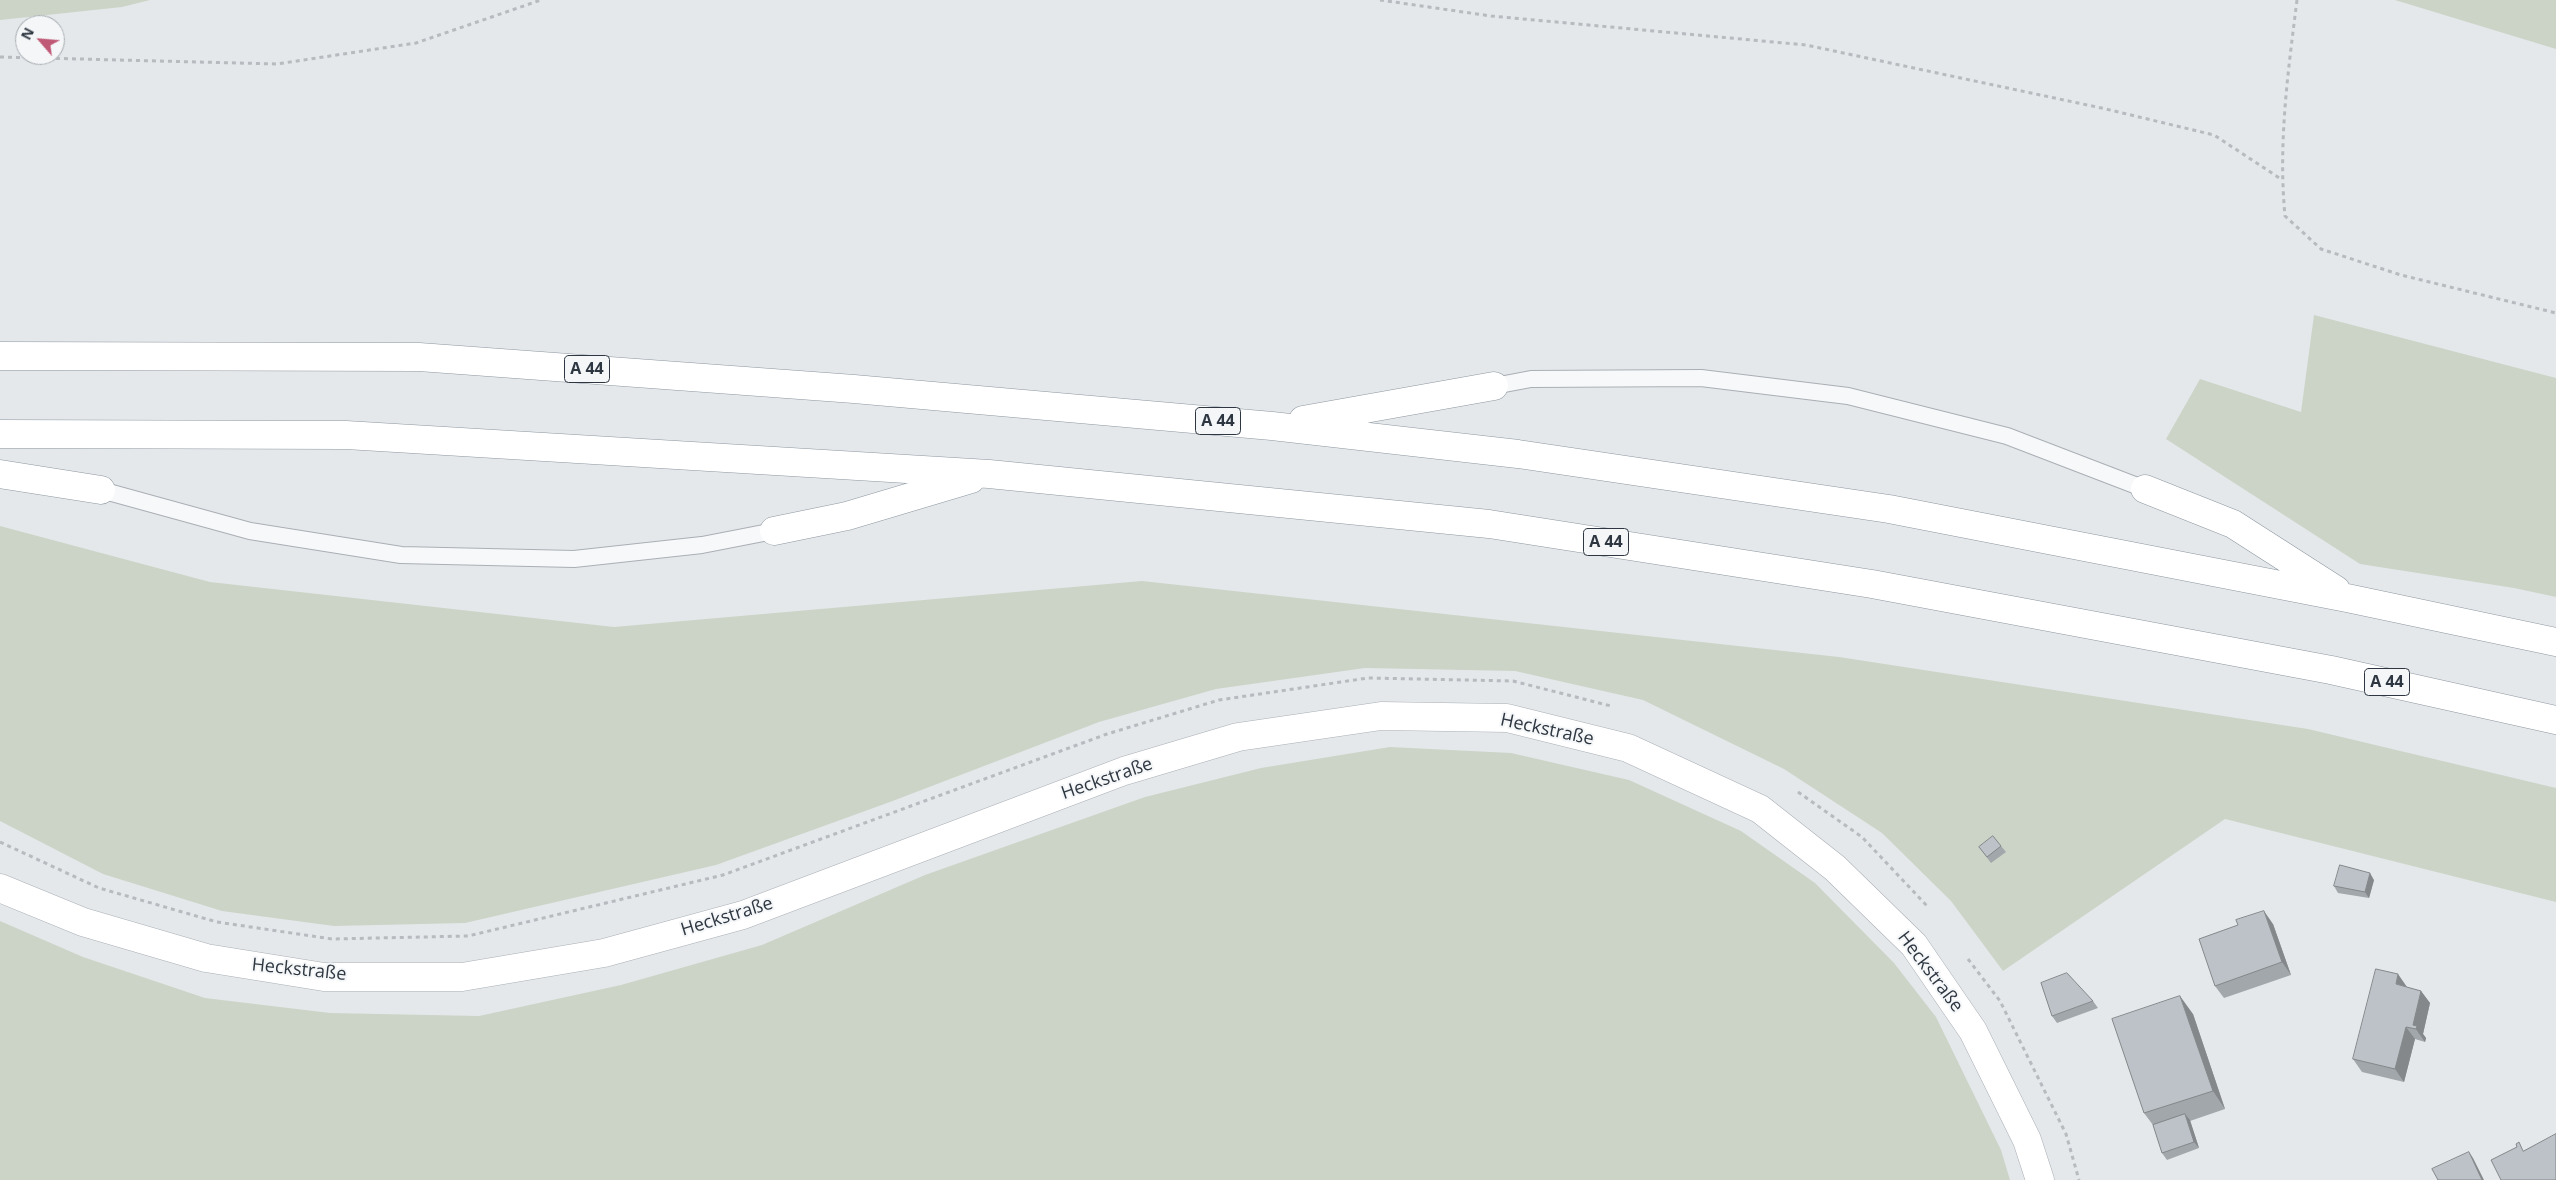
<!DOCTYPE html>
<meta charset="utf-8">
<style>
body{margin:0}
#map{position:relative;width:2556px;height:1180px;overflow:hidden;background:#e4e8eb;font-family:"Open Sans",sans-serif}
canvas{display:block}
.north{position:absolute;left:15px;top:15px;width:50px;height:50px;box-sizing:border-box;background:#f4f6f8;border:1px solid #a5aaaf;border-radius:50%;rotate:297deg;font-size:14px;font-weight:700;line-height:20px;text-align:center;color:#2e3741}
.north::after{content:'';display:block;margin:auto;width:18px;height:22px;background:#c05976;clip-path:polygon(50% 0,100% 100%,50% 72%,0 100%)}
</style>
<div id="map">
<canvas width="2556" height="1180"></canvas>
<div class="north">N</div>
</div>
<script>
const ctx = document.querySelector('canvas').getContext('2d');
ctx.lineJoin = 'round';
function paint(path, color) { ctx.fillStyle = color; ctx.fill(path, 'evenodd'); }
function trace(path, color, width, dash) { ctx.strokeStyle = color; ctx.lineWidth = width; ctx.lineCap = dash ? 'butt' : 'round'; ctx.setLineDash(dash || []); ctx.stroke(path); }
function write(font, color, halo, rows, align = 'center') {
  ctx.font = font + ' "Open Sans",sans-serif'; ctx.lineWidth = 4; ctx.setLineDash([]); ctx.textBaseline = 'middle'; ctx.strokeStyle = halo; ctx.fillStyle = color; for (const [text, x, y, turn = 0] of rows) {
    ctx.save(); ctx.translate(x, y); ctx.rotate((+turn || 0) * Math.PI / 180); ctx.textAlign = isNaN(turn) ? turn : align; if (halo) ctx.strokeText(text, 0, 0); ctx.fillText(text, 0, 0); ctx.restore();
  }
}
paint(new Path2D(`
 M0,0H150L122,7L0,20Z
 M2395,0H2556V49Z
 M2314,315L2556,378V597L2514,588L2360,564L2166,439L2200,379L2301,412Z
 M0,526L210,582L614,627L1142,581L1839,657L2308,729L2556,788V902L2225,819L2003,971L1951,901L1882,833L1784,769L1643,700L1515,671L1365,668L1216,689L1099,722L890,802L716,865L465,923L334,926L222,911L103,874L0,821Z
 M1390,747L1511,753L1629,780L1741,831L1815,883L1894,963L1936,1017L2001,1150L2010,1180H0V921L83,957L205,998L330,1013L479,1016L621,985L762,945L925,875L1145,797L1261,768Z`), '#ccd4c7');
const service = new Path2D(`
 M1494,386L1531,379L1701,378L1848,396L2007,436L2145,489
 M101,490L250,531L401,555L574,559L702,545L774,531`);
const secondary = new Path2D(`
 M0,888L83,922L206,958L324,977H462L604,953L743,915L1124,771L1238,737L1381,716L1507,718L1628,748L1760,809L1835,868L1914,945L1973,1031L2027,1140L2040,1180`);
const motorway = new Path2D(`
 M0,356L419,357L854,389L1272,426L1518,454L1889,509L2347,598L2556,642
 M1303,420L1494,386
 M0,434L346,435L989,474L1489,524L1872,584L2331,670L2556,720
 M0,474L101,490
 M2145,489L2233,524L2336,590
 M774,531L847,516L971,479`);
trace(service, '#aaafb5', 18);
trace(secondary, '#aaafb5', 29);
trace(motorway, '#8d97a0', 29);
trace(new Path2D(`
 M1380,0L1491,16L1806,45L2106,109L2214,135L2281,179
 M2297,0C2288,72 2278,143 2285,216L2321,249L2401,275L2556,313
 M0,57L277,64L416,43L541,0
 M1798,792L1862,837L1929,908
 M0,842L99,888L217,922L332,939L468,936L723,875L1107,734L1219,700L1368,678L1513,681L1611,706
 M1968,959L2000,1001L2066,1134L2079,1180`), '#b7babe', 3, [4, 4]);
trace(service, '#f7f8f9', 16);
trace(secondary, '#fff', 28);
trace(motorway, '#fff', 28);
paint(new Path2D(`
 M2001,846L2006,852L1991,863L1979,847Z
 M2374,880L2369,898L2338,893L2334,886Z
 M2273,924L2291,975L2224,998L2215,986Z
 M2407,987L2421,991L2430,1003L2423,1034L2426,1038L2425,1042L2415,1039L2404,1082L2362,1072L2353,1059Z
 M2093,1001L2098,1008L2057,1023L2052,1016Z
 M2193,1014L2225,1109L2190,1121L2199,1148L2167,1160L2162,1153L2153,1125L2144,1113Z`), '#a2a7ab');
paint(new Path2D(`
 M2370,873L2374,880L2369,898L2365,892Z
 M2264,911L2273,924L2291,975L2282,962Z
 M2398,974L2407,987L2396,984Z
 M2421,991L2430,1003L2423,1034L2426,1038L2425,1042L2413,1025Z
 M2180,996L2193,1014L2225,1109L2213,1091Z
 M2406,1027L2415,1039L2404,1082L2395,1069Z
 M2185,1114L2190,1120L2199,1148L2194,1142Z
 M2469,1152L2473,1158L2484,1180H2482Z`), '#84888b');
const building = new Path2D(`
 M1993,836L2001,846L1987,857L1979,847Z
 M2340,865L2370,873L2365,892L2334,886Z
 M2264,911L2282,962L2215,986L2199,939L2238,925L2236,920Z
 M2376,969L2398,974L2396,984L2421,991L2413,1025L2417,1026L2416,1029L2406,1027L2395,1069L2353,1059Z
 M2067,973L2093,1001L2052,1016L2041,983Z
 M2180,996L2213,1091L2144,1113L2112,1019Z
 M2185,1114L2194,1142L2162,1153L2153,1125Z
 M2556,1134V1180H2501L2491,1160L2517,1147L2516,1144L2519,1142L2523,1151Z
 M2469,1152L2482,1180H2438L2432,1169Z`);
paint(building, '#bcc2c7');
trace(building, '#84888b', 1);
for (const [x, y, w] of [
 [587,369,45],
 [1218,421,45],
 [1606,542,45],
 [2387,682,45]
]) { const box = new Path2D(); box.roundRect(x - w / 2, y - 13.5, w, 27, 4); ctx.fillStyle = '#f4f6f8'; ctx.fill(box); trace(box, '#2e3741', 1); }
write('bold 16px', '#2e3741', null, [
 ["A 44",587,369],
 ["A 44",1218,421],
 ["A 44",1606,542],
 ["A 44",2387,682]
]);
write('18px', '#2e3741', '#f4f6f8', [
 ["Heckstraße",1547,730,12],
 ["Heckstraße",1107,779,-19],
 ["Heckstraße",727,917,-17],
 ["Heckstraße",299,970,6],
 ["Heckstraße",1930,972,53]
]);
</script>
